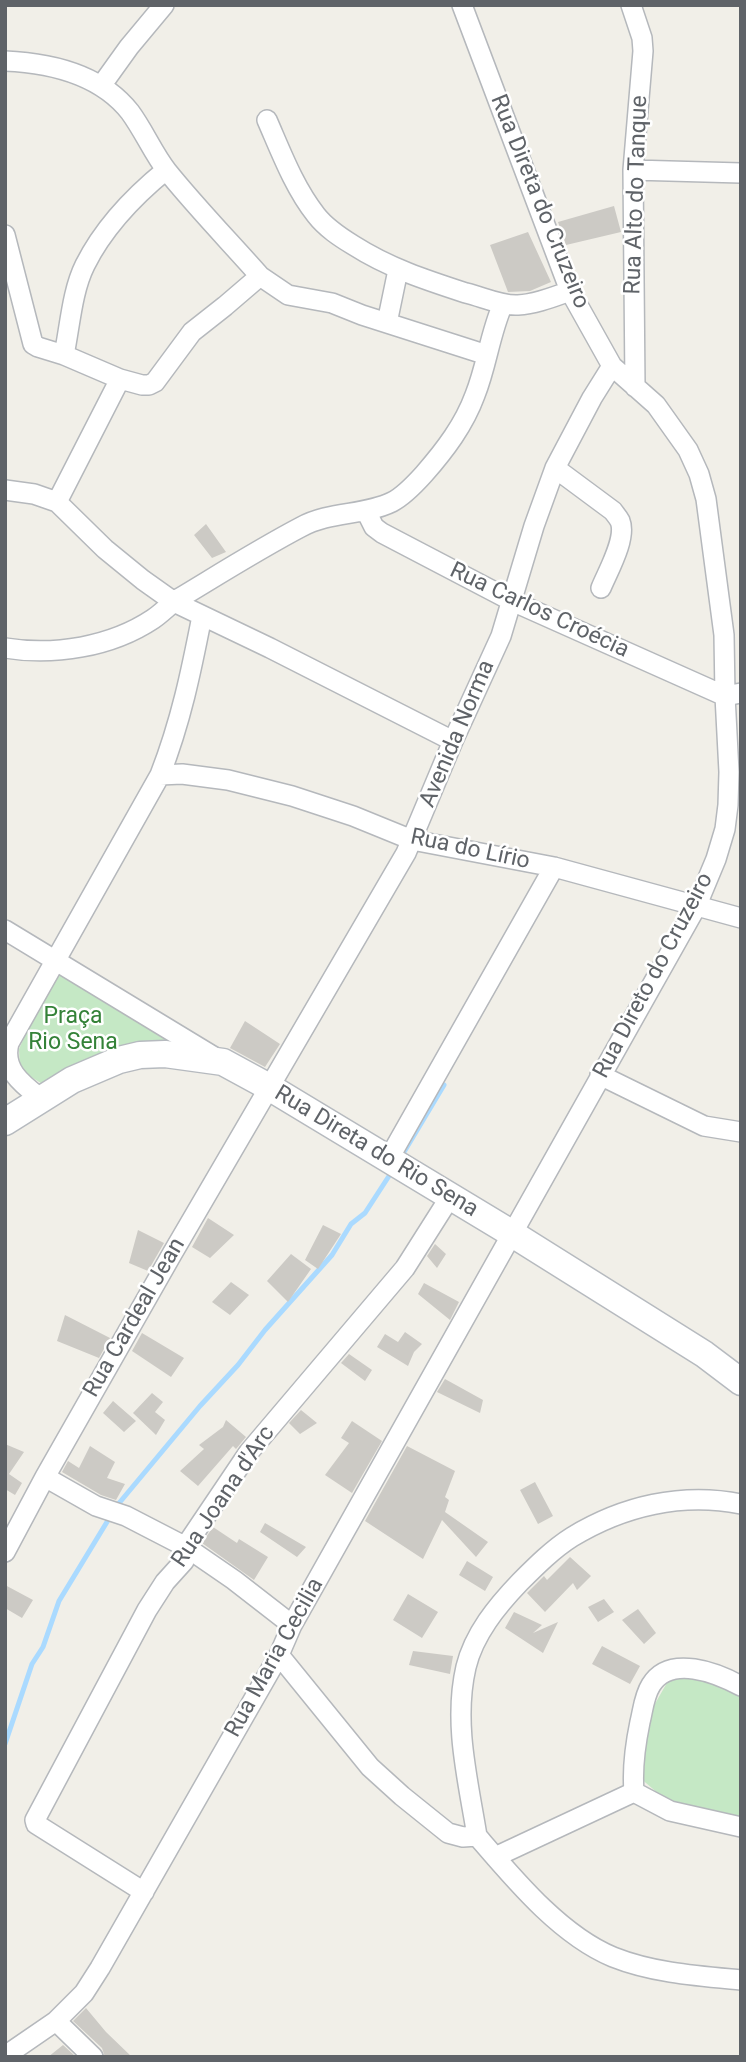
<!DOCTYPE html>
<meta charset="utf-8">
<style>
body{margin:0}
#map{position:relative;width:746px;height:2062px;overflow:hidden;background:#f1efe8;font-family:Roboto,sans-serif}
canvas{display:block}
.frame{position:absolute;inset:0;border:7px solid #5f6368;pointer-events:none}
</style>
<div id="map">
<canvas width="746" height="2062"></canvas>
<div class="frame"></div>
</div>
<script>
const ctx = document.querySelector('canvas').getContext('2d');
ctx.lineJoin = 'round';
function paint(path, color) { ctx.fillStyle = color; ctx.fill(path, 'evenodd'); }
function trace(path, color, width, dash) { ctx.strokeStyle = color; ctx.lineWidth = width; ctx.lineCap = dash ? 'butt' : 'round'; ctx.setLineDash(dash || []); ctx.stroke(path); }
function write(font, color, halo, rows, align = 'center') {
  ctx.font = font + ' Roboto,sans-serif'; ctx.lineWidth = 5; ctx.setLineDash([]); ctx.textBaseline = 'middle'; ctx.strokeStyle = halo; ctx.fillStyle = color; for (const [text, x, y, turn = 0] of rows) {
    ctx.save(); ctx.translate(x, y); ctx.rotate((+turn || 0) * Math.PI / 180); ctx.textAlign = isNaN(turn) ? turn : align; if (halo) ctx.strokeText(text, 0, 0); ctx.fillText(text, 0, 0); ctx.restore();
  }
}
paint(new Path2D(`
 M54,971L178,1041L44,1085L20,1070L19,1049Z
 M683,1677L715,1683L741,1696V1818L667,1801L639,1777L652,1709L668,1681Z`), '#c5e8c5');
trace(new Path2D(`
 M401,1157L444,1085
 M115,1508L200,1406L238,1365L265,1330L332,1255L351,1224L365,1213L389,1176
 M5,1744L32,1664L43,1647L59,1601L110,1517`), '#aadaff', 5);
paint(new Path2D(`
 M614,206L621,232L566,245L558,222Z
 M528,232L551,282L530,291L508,292L490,245Z
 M206,524L226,552L212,558L194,535Z
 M245,1021L280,1044L265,1067L230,1048Z
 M208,1218L234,1235L210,1258L192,1247Z
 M323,1225L341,1234L318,1269L305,1260Z
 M138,1230L164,1243L148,1271L129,1263Z
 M435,1244L446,1254L437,1268L427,1256Z
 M291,1254L311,1269L288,1302L267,1281Z
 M231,1282L249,1295L230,1315L212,1302Z
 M424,1283L459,1302L450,1320L418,1294Z
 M65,1315L110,1338L99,1358L57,1341Z
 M405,1332L422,1344L414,1352L408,1366L377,1347L385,1334L398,1342Z
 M142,1333L184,1358L171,1377L132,1351Z
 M349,1354L372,1370L365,1381L341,1363Z
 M445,1379L483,1400L480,1413L437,1392Z
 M152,1393L163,1402L155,1412L165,1420L156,1435L133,1413Z
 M113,1401L136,1421L124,1432L103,1413Z
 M301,1410L317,1423L300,1434L289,1423Z
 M226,1420L246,1437L236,1449L233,1446L198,1486L180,1471L204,1449L199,1445L223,1427Z
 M352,1421L382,1441L352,1493L325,1475L349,1443L341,1438Z
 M5,1444L24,1452L9,1474L22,1483L15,1495L5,1489Z
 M90,1446L115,1462L107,1478L125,1484L116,1500L101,1495L62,1472L68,1461L79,1468Z
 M407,1446L455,1471L445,1497L449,1500L445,1512L488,1542L476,1557L442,1520L423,1559L365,1521Z
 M535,1482L553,1516L538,1524L520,1490Z
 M265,1523L306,1547L297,1557L260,1532Z
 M213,1527L237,1543L239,1539L268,1557L254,1580L202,1543Z
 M570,1557L591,1576L577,1590L573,1583L545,1612L527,1593L544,1576L547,1580Z
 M467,1561L493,1577L485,1591L459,1575Z
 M5,1585L33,1600L22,1618L5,1608Z
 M408,1594L438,1612L422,1638L393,1620Z
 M604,1599L614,1612L598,1622L588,1607Z
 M638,1609L656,1633L644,1644L622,1620Z
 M514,1612L542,1625L533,1633L558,1622L543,1653L505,1628Z
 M602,1646L640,1666L630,1684L592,1664Z
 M413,1651L453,1656L450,1674L409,1665Z
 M86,2008L106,2032L132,2057H105L102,2048L73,2021Z
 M63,2045L74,2055L71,2057H48Z`), '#cccac5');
const street = new Path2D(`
 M631,5L642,38L643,51L633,170L635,387
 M5,61C51,63 100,74 130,112C144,131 153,153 167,171C196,207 229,241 260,276L288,295L332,303L362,315L487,355
 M101,86L129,47L164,5
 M267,120C281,152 294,187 316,215C326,228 340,237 353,245C389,268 426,280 466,293C483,297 501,306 518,305C536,304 553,297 570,291
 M633,170L741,173
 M5,235L33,344L38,347L64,355L120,379L142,385H149L155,382L192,332L225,306L260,276
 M387,323L398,270
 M64,355C70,326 72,291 85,265C104,227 134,196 166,170
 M555,468L613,511C615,514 618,517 620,521C627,538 608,571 601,588
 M5,490L34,494L57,502L105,549L143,580L174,602L270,648L453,741
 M57,502L120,379
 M366,511L374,527L382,533L512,601L725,696L741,693
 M5,648C54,656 111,647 153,619C162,613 169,605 178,599C218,575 259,549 301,527C330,511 363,516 392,502C404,496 415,484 424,474C445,450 464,425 475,395C487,365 490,333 503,304
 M160,775L182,774L228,780L292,796L353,816L412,840L554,867L741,918
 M5,930L216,1058
 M600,1075L704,1126L741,1132
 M40,1098C22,1084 2,1069 9,1043L160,775C181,721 191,672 202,616
 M388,1160L554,867
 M45,1477L96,1506L126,1516L186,1547L234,1580L292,1625
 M5,1552L45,1477L172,1254L406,853L453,741L501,636L534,526L555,468L592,398L612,366
 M279,1655L370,1767L402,1796L448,1833L463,1837L477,1836C514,1879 560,1935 613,1957C653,1973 698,1976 741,1980
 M634,1792C632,1768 635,1746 640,1722C643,1710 644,1696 651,1685C670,1654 717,1673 741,1686
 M634,1792L670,1811L741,1827
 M477,1836C468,1780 453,1723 466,1667C474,1634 497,1606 520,1582C536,1566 553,1549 572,1537C623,1506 682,1492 741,1504
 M495,1857L634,1792
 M144,1892L36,1824L35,1820L147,1610L165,1582L184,1561L187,1544L249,1452L405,1268L450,1197
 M56,2021L93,2057
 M5,2056L56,2021L84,1993L100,1968L279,1655L292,1625L696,907L716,859L725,829L728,805L729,772L725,696L724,635L706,499L699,474L688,450L656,405L612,366L570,291L462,5`);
const secondary = new Path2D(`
 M5,1122L72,1080L119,1060L140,1055L165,1054L223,1062L269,1087L511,1233L704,1354L741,1382`);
trace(street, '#b5b8bc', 22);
trace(secondary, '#b6babf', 29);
trace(street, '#fff', 19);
trace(secondary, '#fff', 26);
write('23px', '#5f6368', '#fff', [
 ["Rua Alto do Tanque",637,195,-88],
 ["Rua Direta do Cruzeiro",539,202,68],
 ["Rua Carlos Croécia",539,611,25],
 ["Avenida Norma",458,734,-67],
 ["Rua do Lírio",470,850,12],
 ["Rua Direto do Cruzeiro",654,976,-62],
 ["Rua Direta do Rio Sena",376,1152,31],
 ["Rua Cardeal Jean",135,1318,-60],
 ["Rua Joana d'Arc",224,1497,-56],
 ["Rua Maria Cecilia",275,1658,-61]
]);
write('23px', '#348238', '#fff', [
 ["Praça",73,1017],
 ["Rio Sena",73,1043]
]);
</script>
